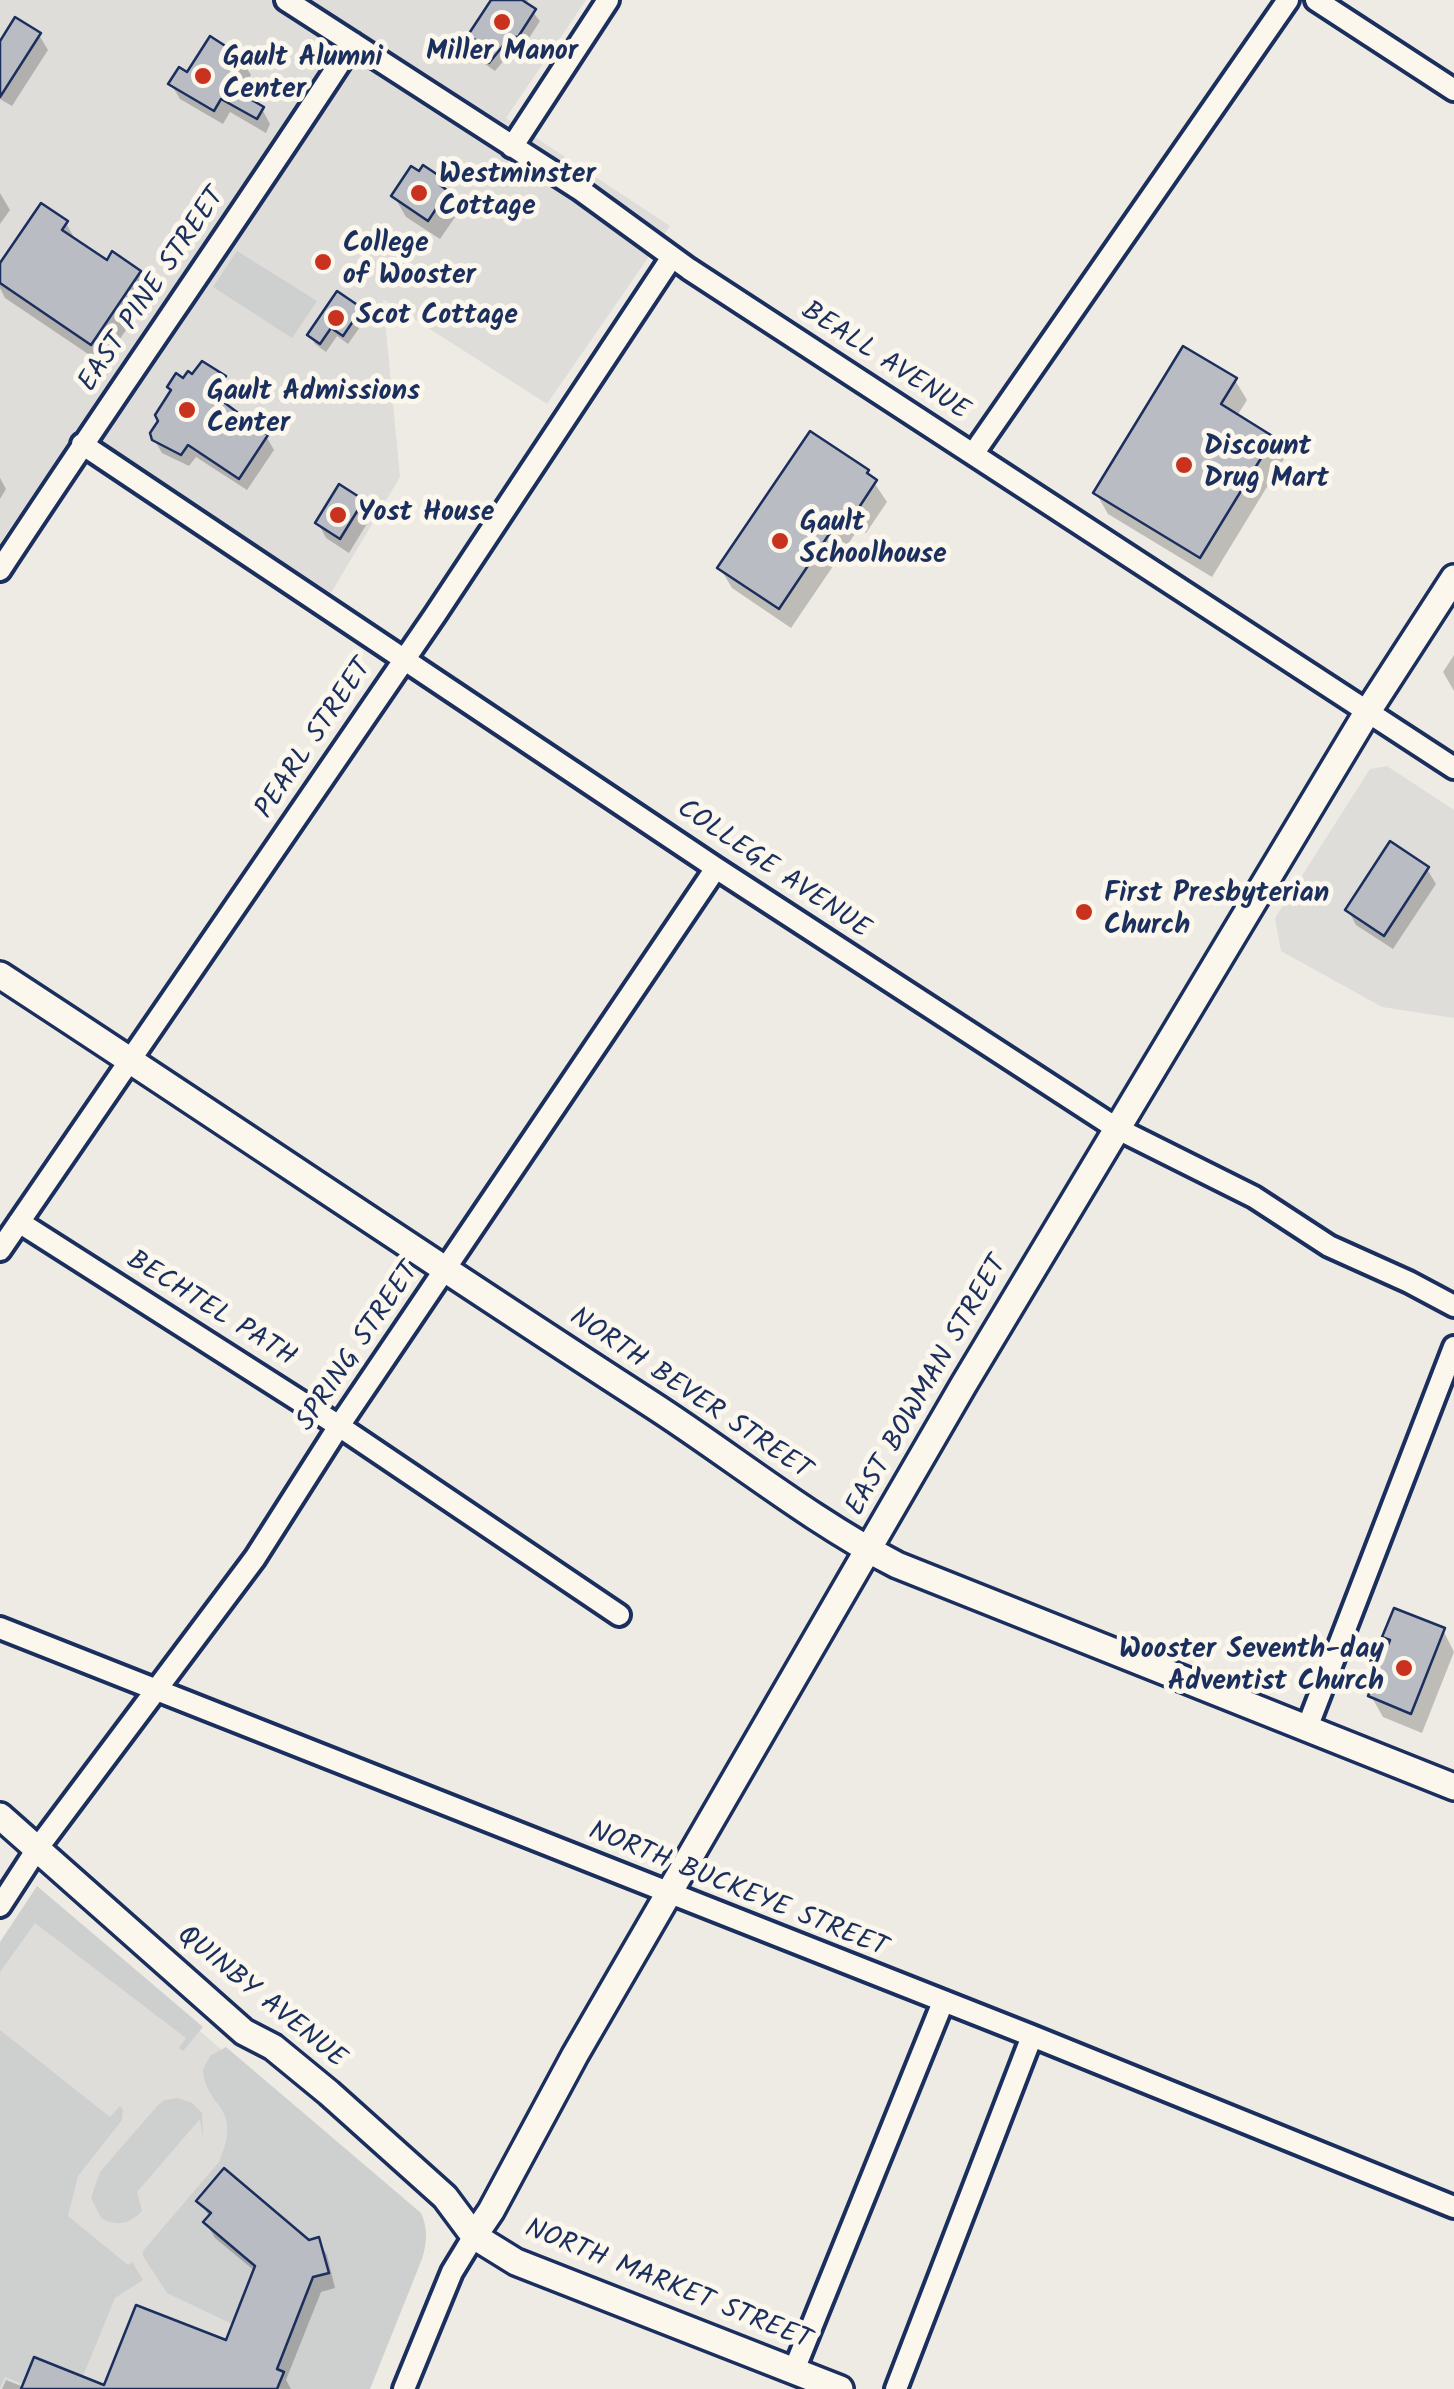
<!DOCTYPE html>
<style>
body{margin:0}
canvas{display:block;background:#eeebe4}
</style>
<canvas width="1454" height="2389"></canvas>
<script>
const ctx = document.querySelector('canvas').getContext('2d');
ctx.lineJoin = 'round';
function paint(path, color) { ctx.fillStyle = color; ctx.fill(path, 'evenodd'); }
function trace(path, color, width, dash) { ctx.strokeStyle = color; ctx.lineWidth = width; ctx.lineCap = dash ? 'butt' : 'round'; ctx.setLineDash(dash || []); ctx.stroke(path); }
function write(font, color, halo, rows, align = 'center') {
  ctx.font = font + ' Kalam,sans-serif'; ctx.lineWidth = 10; ctx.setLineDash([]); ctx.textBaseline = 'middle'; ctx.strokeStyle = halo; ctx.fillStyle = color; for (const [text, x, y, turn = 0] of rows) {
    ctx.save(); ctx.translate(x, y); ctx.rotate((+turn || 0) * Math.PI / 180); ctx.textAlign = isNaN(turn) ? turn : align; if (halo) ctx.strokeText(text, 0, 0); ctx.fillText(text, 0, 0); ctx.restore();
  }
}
paint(new Path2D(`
 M0,0H586L506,118L670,226L547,404L383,299L400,477L331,593L79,427L0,543Z
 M1387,766L1454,810V1018L1382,1007L1281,951L1275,918L1370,769Z
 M39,1892L415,2217L363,2389H0V1950Z`), '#deddda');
paint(new Path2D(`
 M237,251L317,301L292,338L213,287Z
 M37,1886L203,2027L183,2051L179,2048L186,2038L35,1923L0,1972V1942Z
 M0,2030L110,2117L120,2106L123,2110L122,2120L78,2176L68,2216L128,2265L132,2262L143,2280L115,2298L83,2376L34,2357L23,2384L5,2377L0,2388Z
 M226,2047L421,2213C428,2228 427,2243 422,2259L370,2389H277L284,2372L255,2360L313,2277L329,2272L319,2237L309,2240L224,2168L197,2201L211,2213L204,2223L251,2263L253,2271L232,2324L167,2293L143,2256V2251L219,2162C244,2104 206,2110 203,2070L210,2056Z
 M178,2098L192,2103L202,2113L203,2138L200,2119L137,2192L142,2211C130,2224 116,2227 101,2218L91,2198L100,2172L158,2105L165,2100Z`), '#cecfcf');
paint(new Path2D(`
 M494,0H528L526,4L540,21L524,46H516L495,71L482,62L476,53L480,47L471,35Z
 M39,35L48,50L12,106L0,99V45Z
 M242,60L251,75L239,95L262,109L270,124L266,133L230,112L223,124L180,99L171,84L188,75Z
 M442,180L458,213L440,239L406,217L394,196Z
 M0,193L10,210L0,224Z
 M66,223L77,243L107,264L139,273L151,293L103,364L5,298L0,288V268Z
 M360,310L365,320L348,344L337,336L326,352L315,344L310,335Z
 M224,378L232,391L223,404L266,436L274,450L247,490L196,457L189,466L162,453L154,439L184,381Z
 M1235,380L1247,400L1237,416L1273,438L1284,459L1212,577L1108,514L1096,493Z
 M867,472L887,502L866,533L859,528L791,628L732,588L720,568Z
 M0,478L6,489L0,499Z
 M363,502L371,517L349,553L326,538L318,523Z
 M1454,655V691L1443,672Z
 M1427,869L1436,884L1393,949L1356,925L1348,910Z
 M1443,1630L1454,1652L1422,1733L1383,1717L1371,1696L1390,1647L1384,1637Z
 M200,2201L308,2242L318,2240L327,2255L335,2288L321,2292L286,2380L291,2389H2L6,2380L24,2387L106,2388L227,2344L256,2272L215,2238L206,2223L210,2218Z`), '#0003');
const building = new Path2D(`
 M491,0H522L536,9L518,37H510L489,63L474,53L480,43L468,35Z
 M15,17L41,33L0,97V41Z
 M210,36L244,58L230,81L234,83L231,88L264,107L257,119L221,99L214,111L168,84L179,67L187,72Z
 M423,165L444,179L440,185L448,191L428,221L391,196L411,166L419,171Z
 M41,203L68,221L62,230L107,260L112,251L141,271L91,345L0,283V263Z
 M337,291L362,308L343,336L331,328L320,344L307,335Z
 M1183,346L1237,378L1221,404L1274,437L1200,558L1093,493Z
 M202,361L226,376L214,395L268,435L239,479L188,445L181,455L152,440L150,433L158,421L155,415L171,390L167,387L176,373L183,378L188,371L192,374Z
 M810,431L869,470L867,473L877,480L854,515L846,509L779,609L717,568Z
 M339,484L364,500L340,539L315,523Z
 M1390,841L1429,867L1384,936L1345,910Z
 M1394,1608L1445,1628L1411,1714L1368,1696L1390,1640L1382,1637Z
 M224,2168L309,2240L319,2237L329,2273L313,2277L277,2369L284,2372L277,2389H21L34,2357L104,2385L136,2305L226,2340L255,2266L203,2222L211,2213L196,2201Z`);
paint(building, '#b9bcc3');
trace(building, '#1b2f5e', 2.5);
const minor = new Path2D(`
 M286,0L579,189L689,269L1454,768
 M1316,0L1454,90
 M512,147L608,0
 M82,444L716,868L1116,1128L1254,1197L1329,1246L1409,1282L1454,1306
 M973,454L1288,0
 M0,570C116,393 238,220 353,43
 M19,1222L339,1426L619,1615
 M0,1250L435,615L672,257
 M0,1628L1032,2036L1454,2207
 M1307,1728L1454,1347
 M0,1906L37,1849L255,1558L339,1426L716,868
 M794,2370L943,2002
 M404,2389L452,2272L474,2236
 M896,2389L1032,2036`);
const major = new Path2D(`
 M0,975C218,1117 432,1263 651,1404C733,1457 810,1520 897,1565L1454,1787
 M0,1816L244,2032L273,2047L329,2093L445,2197L474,2236L516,2262L840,2389
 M474,2236L491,2211L575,2055L964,1384L1368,711L1454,578`);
trace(minor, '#1b2f5e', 28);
trace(major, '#1b2f5e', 32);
trace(minor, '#fbf7ec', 20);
trace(major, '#fbf7ec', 25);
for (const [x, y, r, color] of [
 [502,22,10,"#c8321e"],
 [203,76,10,"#c8321e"],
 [419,193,10,"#c8321e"],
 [323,262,10,"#c8321e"],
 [336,318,10,"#c8321e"],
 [187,410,10,"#c8321e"],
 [1184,465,10,"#c8321e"],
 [338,515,10,"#c8321e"],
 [780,541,10,"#c8321e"],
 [1084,912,10,"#c8321e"],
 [1404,1668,10,"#c8321e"]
]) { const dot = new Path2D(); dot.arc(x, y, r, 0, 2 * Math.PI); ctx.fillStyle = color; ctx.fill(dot); trace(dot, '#fbf7ec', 4); }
write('bold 28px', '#1b2f5e', '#fbf7ec', [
 ["Miller Manor",502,54,"center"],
 ["Gault Alumni",223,60],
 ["Center",223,92],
 ["Westminster",439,177],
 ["Cottage",439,209],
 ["College",343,246],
 ["of Wooster",343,278],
 ["Scot Cottage",356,318],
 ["Gault Admissions",207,394],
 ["Center",207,426],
 ["Discount",1204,449],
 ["Drug Mart",1204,481],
 ["Yost House",358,515],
 ["Gault",800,525],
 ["Schoolhouse",800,557],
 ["First Presbyterian",1104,896],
 ["Church",1104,928],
 ["Wooster Seventh-day",1384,1652,"right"],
 ["Adventist Church",1384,1684,"right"]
], 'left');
write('28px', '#1b2f5e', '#fbf7ec', [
 ["EAST PINE STREET",154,291,-56],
 ["BEALL AVENUE",884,363,33],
 ["PEARL STREET",316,740,-56],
 ["COLLEGE AVENUE",772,871,34],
 ["BECHTEL PATH",210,1311,32],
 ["SPRING STREET",360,1348,-56],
 ["EAST BOWMAN STREET",929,1387,-60],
 ["NORTH BEVER STREET",689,1396,34],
 ["NORTH BUCKEYE STREET",737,1892,22],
 ["QUINBY AVENUE",260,1999,39],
 ["NORTH MARKET STREET",667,2287,22]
]);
</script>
